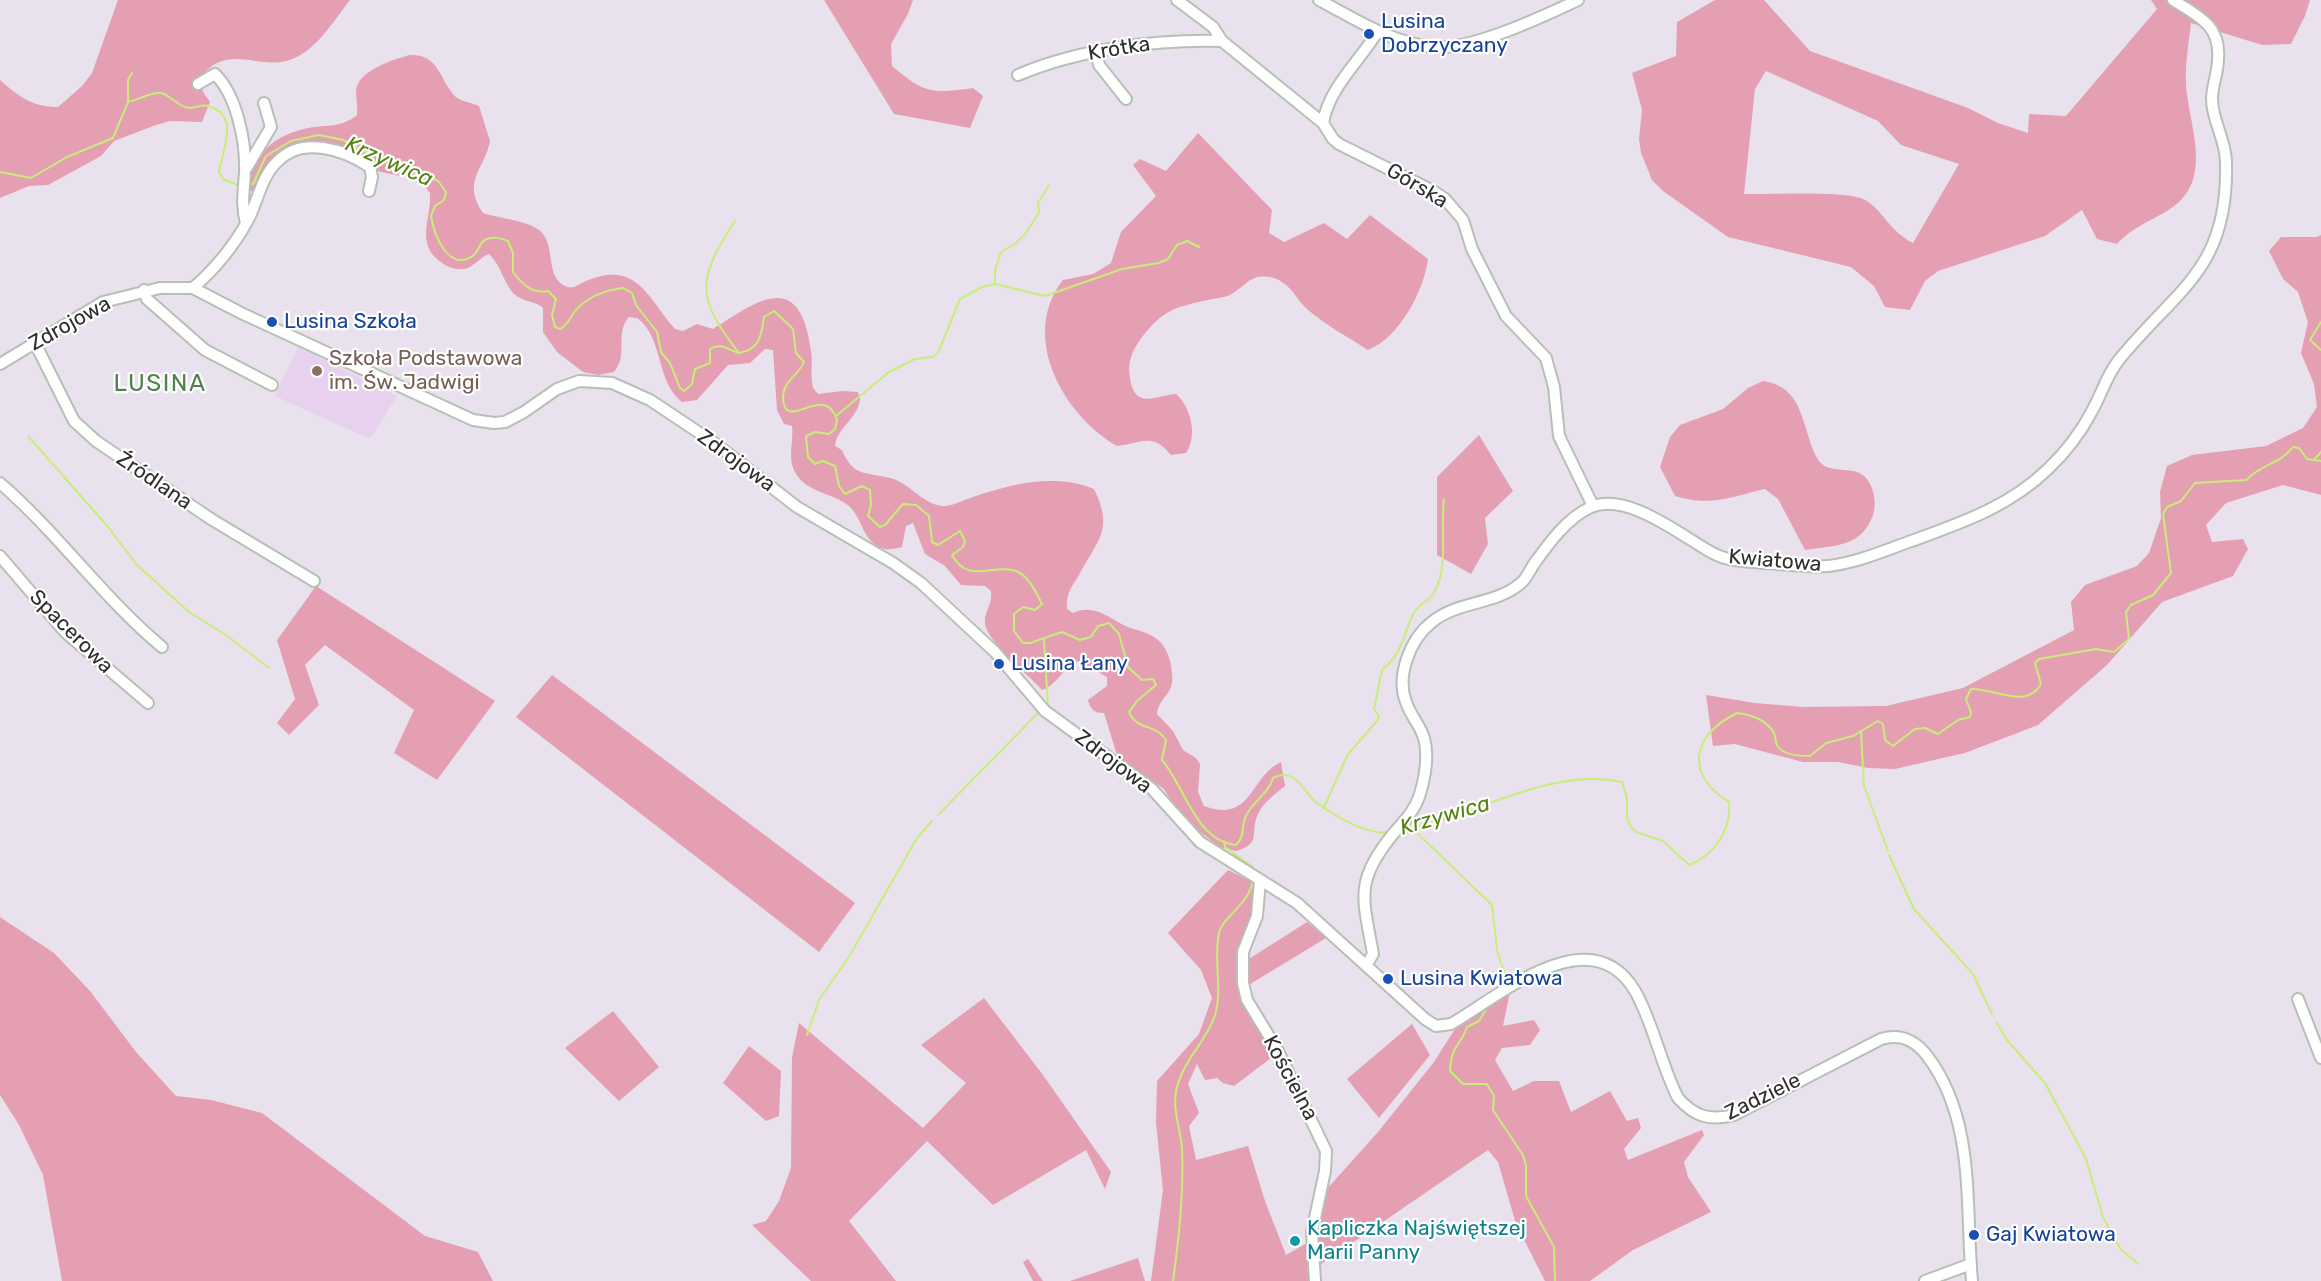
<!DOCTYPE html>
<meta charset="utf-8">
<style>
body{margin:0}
canvas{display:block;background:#e9e1ee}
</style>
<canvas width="2321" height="1281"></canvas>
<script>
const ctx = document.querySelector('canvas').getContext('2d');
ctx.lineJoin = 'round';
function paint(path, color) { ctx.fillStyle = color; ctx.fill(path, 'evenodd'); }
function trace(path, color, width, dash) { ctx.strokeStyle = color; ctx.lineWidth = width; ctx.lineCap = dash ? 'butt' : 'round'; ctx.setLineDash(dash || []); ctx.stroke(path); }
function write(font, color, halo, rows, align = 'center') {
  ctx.font = font + ' Rubik,sans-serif'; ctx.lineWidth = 4.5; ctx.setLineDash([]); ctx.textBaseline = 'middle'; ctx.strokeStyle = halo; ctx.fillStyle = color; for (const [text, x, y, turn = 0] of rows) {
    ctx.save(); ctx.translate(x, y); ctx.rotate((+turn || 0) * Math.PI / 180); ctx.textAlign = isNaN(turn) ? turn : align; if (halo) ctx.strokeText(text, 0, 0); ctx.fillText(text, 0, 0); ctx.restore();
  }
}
paint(new Path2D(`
 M298,347L397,396L370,439L275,396Z`), '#e7d1ef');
paint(new Path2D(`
 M118,0H350C334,20 320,45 297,57C262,75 229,39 200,78L203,92L210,102L202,122L170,121L156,125L114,141L101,156L48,185L29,186L0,198V80C19,97 33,107 58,107L82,86L92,73Z
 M824,0H913L908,14L891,44L892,66C924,93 931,94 973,88L983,96L970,128L894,114Z
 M1715,0H1764L1810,51L1968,108L1998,123L2028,133L2029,114L2066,116L2157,9L2151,0H2310L2305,16L2291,44L2262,45L2191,23C2189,42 2185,63 2186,83C2187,117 2211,170 2181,200C2163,218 2137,222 2117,244L2097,239L2082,210L2045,236L1938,271L1925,281L1910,310L1885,307L1874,286L1851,267L1728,237L1663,191L1652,180L1641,153L1639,139L1642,110L1632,73L1676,56L1677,22ZM1766,71L1878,121L1901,145L1959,164L1913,243C1889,231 1882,209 1865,200C1847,190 1769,195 1744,194L1755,89Z
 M410,55C438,54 439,77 453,94C459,102 471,102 479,106L490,141C485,169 461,181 483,213C498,218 528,221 539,230C557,244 544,276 565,286C573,290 579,284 586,281C637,260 646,296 675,329L683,331L697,324L713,329C761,298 800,270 811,351C813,364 810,376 813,388L818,394L842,391L858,392L860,399C858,419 837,427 835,446L842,450C853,477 866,472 890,478C910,483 921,503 942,506C951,507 964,500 973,497C1012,484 1055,473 1094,489C1114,530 1098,539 1079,575C1071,588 1066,593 1067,609L1073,613C1095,603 1109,619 1128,627C1138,631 1149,632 1158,640C1167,647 1171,661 1172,673C1175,695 1159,696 1157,714L1173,731L1183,750L1196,758L1200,764L1198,792L1204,806C1252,824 1250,776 1281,762L1285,786C1276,793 1262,804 1258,814C1249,833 1263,843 1236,851L1220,847L1195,828L1173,804L1164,789L1121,759L1116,752L1104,713C1094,713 1091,710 1088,700L1107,686V677L1079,661C1063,666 1058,685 1042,690C1029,675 986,641 985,623C984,611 993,604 991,591L985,586L961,585L945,566L925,554L913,523L906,526L902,547C895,549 887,551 879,547C862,538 862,518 849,506C832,492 806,493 795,472C787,457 794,442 792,426L784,424L777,410L773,350L765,349L750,363L728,365L697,400L682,402C655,381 664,337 637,318L629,317C614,334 629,354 614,372L598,375L583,372L557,352L543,332V308C535,300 524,303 514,294C503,282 501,265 489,254C480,257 474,267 464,269C456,270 448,267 442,263C414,244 432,218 430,193L420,180L372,170L351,156L297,149L256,189L247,193C251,159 269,137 304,129C323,124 340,129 357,115C358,106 356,99 356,91C357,71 394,59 410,55Z
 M1198,133L1272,210L1269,233L1284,242L1324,223L1347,239L1370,215L1428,259C1424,291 1399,338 1368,350C1348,337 1325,325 1307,309C1294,297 1291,282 1270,277C1251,273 1245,287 1230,295C1224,298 1215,298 1208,300C1174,307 1161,311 1140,340C1132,351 1127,363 1130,378C1135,411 1156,395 1176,394C1191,407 1198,436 1186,453L1171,455C1152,432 1143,443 1117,446C1063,415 1019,336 1063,280L1093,274L1111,263L1121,232L1156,196L1133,165L1140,159L1166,171Z
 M2321,235V495L2283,485L2226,503L2206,525L2212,542L2243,539L2248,549L2233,576L2162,602L2107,665L2038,725L1965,753L1895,769L1868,768L1838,762H1803L1735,744L1713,746L1706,695L1755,703L1803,707L1886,706L1963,688L2074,630L2071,602L2085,585L2137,566L2149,553L2161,518L2160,492L2167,466L2192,455L2266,446L2303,428L2317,407L2314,384L2301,353L2308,322L2298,292L2283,279L2269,251L2281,237H2317Z
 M1763,381C1805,387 1801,427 1817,458C1828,479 1859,460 1870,484C1875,493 1876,506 1873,515C1861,548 1835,545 1805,550L1778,499L1765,489C1729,497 1712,507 1675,496L1660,467L1670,437L1680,425L1723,409L1748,388Z
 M1479,435L1513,491L1485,518L1488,544L1471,574L1437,555V477Z
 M316,586L495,701L437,780L394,753L414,710L325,645L305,665L319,705L289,735L277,723L295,699L277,640Z
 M552,675L855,903L819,952L516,717Z
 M1228,870L1257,884L1252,919L1238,977L1240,994L1247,1010L1275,1055L1234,1086L1223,1083L1217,1078L1205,1080L1197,1064L1188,1084L1199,1113L1189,1126L1196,1160L1248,1146L1265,1201L1286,1255L1307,1243L1311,1281H1151L1163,1190L1156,1123L1157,1081L1199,1034L1212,998L1201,970L1168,933Z
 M0,917L54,953L90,991L136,1052L176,1096L211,1100L262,1113L425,1236L478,1252L493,1281H62L43,1175L19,1125L0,1095Z
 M1307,922L1326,938L1247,986L1244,962Z
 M1510,991L1503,1026L1534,1020L1540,1030L1530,1045L1502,1048L1495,1060L1513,1091L1534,1081H1559L1571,1112L1610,1091L1627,1121L1638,1118L1641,1128L1624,1149L1628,1160L1702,1130L1704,1135L1684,1162L1688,1177L1711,1212L1633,1250L1590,1281H1545L1516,1224L1498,1162L1488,1150L1317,1267V1232L1326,1190L1378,1132L1434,1062L1455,1029L1487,1004Z
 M984,998L1043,1075L1111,1172L1105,1189L1086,1150L993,1205L927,1141L849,1221L896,1281H811L752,1225L766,1221L779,1201L791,1168L792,1057L799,1023L923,1128L966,1083L921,1045Z
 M613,1011L659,1067L619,1101L565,1048Z
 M1412,1024L1430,1055L1379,1118L1347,1079Z
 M749,1046L781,1071L779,1116L766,1121L723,1083Z
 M1138,1258L1145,1281H1070Z
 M1028,1259L1043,1281H1033L1023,1262Z`), '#e49fb2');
trace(new Path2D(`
 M128,102V80L132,73
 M0,172L31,178L67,157L113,138L128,102C139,100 154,90 164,94C173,98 179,107 189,108C196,108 201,104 208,106C241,115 222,151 219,172L223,179L240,186
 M249,185L253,184L266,156L291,141L319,135L343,140L366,152L406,166L438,181L446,192L444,200L435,206L431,216C434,235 449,274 474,255C479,251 479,243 485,240C491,236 501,238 508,241L513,253V272C522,284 532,294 548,291L556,299L552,315L555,327L560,329C568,325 570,318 575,311C587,297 606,290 623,288L632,293L636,305L657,332L661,352L670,363L680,388L684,391L692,384L695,369L710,363V349C721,342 728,350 739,353C760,349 761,337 764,317L774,311L793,329L796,353L804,362C799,375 783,381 783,397C784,436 825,380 837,420L835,429L829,434L815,432L806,436L808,457L815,464L823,461L835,466L839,486L845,494L862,486L870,490L871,505L868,516L880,527L885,525L903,504L916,505L929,516L932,542L938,545L960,531L965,541L963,547L952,555C968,585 994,563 1016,571C1028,575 1037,594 1042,604L1035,610L1023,607L1014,614V631L1023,643H1030L1062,632L1080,640L1091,637L1098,626L1109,623L1119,634L1128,667L1142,680L1153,679L1156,685L1137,701L1129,712C1137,731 1155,723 1166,740L1162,760C1184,785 1196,842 1236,845C1245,836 1241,829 1245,818C1251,802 1269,794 1273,778C1296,766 1304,793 1317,803C1335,816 1368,836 1389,832
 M735,221C697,279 695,297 739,353
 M995,284V270L1001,252L1016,243L1026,233L1039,212L1038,203L1049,185
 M2321,322L2310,340L2321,350
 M836,416L889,372L915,359L932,357L938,353L960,299L982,287L995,284L1045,296L1122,269L1159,263L1168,259L1177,245L1187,241L1199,247
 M28,436L109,528L137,565L189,612L226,635L269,668
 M2314,460L2321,452
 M1044,640L1048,706
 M1861,732L1864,786L1888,851
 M1324,807L1348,754L1377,721L1379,716L1374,709L1382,670C1402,654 1403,636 1413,614C1417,605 1430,601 1435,591C1449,564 1440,529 1444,499
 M938,815L1038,713
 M1412,828L1492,905L1497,950L1506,978L1503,985
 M1404,829C1472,817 1551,766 1622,782L1627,798V818L1631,827L1636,832L1663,841L1689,865C1714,856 1732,829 1729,802C1685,774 1691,736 1737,713C1751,715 1766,719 1774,733C1776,737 1775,743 1778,747C1784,755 1801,756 1810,756L1826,743L1853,736L1878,721L1883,724L1885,740L1893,746L1915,729L1925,728L1938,734L1958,720L1970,717L1971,712L1966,699L1971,689C1994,688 2027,710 2041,684L2035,663L2039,659L2096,649L2114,652L2129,639L2126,612L2131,605L2153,595L2171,573L2163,514L2167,507L2181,501L2195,483L2246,480C2262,464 2280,464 2293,447L2299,448L2307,459L2321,461
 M1224,841L1225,847L1253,867L1254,871
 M1889,855L1914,909L1973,974L1992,1014
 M1488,1006L1479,1021L1467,1027C1460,1048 1452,1042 1450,1071L1463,1084H1487L1494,1096L1493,1110L1523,1155L1526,1165V1196L1554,1247L1555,1281
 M1997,1023L2007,1040L2045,1083L2086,1159L2103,1217L2121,1250L2139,1264
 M807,1035L819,1000L850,955L917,838L932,821
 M1173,1281C1179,1238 1184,1193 1182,1149C1181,1128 1171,1109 1177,1087C1184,1059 1207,1041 1215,1015C1223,989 1213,960 1219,933C1223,916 1248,906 1253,881`), '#c7ee77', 2);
const minor = new Path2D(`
 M1177,0L1213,27L1222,41L1323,123L1333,139L1339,144L1433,191L1445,199L1463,220L1472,249L1506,316L1546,358L1554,387L1559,436L1593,506
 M1319,0C1355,19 1393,44 1434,47C1470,51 1544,16 1578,0
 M1097,53L1099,65L1126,99
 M1018,75C1079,49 1157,39 1222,41
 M198,84L215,74C237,96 246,142 245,172C244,190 241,205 246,223
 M1323,123C1329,87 1360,61 1378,31
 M246,169L271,127L264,103
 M193,288C216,268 234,246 248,220C258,201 261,177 277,162C302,135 345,150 370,167L372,177L369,191
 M144,290L147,299L205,350L272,385
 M35,343L74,421L96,441L211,519L314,581
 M0,364L103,302L160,288H193L241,313L473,420L494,423L505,422L524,412L557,389L579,381L612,383L650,400L716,444L797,507L893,563L921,583L995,652L1045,711L1152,789L1200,842L1297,903L1425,1019L1436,1026L1451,1024C1500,996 1590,916 1635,991C1653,1022 1661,1065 1678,1098C1695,1117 1710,1121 1734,1115L1881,1039C1902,1033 1916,1041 1928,1057C1976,1121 1965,1206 1972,1281
 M0,483C58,533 103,598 162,647
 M0,556L65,632L148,703
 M1260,880L1257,916L1243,952V983L1247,1000L1278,1051L1326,1151L1325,1171L1312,1232L1315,1281
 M1367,964L1373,954C1363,898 1354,882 1393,834C1404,822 1415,810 1420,794C1425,777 1429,756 1424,738C1420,725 1410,715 1406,702C1396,676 1410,639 1432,622C1457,601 1496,605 1521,583C1526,579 1530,570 1534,564C1549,543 1567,518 1591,507C1627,492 1679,534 1709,551C1727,562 1744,561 1764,563C1785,564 1807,568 1828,566C1855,563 1881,552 1906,543C1958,524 2008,508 2048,469C2066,452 2081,432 2092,411C2102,393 2106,377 2118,361C2177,288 2229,270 2226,162C2226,140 2212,121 2212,99C2212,86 2218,73 2218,59C2221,25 2198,16 2173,0
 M2298,999L2321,1058
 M1925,1281L1971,1264`);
trace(minor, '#b6c0b4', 14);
trace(minor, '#fff', 10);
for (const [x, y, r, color] of [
 [1369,34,6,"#1a4fb4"],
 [272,322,6,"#1a4fb4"],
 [317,371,6,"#8d6e63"],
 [999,664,6,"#1a4fb4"],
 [1388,979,6,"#1a4fb4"],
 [1974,1235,6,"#1a4fb4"],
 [1295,1241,6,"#0f9aa8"]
]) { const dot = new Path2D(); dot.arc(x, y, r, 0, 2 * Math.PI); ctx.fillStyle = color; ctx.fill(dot); trace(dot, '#fff', 2); }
write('21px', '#164399', '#fff', [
 ["Lusina",1381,22],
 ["Dobrzyczany",1381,46],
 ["Lusina Szkoła",284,322],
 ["Lusina Łany",1011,664],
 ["Lusina Kwiatowa",1400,979],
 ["Gaj Kwiatowa",1986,1235]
], 'left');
write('21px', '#2e2e2e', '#fff', [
 ["Krótka",1119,49,-9],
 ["Górska",1417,186,31],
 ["Zdrojowa",70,324,-29],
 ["Zdrojowa",736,461,36],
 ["Źródlana",154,481,34],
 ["Kwiatowa",1775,561,5],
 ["Spacerowa",71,632,45],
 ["Zdrojowa",1113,762,37],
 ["Kościelna",1290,1078,62],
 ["Zadziele",1763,1097,-26]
]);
write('21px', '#785e54', '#fff', [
 ["Szkoła Podstawowa",329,359],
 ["im. Św. Jadwigi",329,383]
], 'left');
write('21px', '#0d838f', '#fff', [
 ["Kapliczka Najświętszej",1307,1229],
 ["Marii Panny",1307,1253]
], 'left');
write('italic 22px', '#548310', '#fff', [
 ["Krzywica",389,162,24],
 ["Krzywica",1445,816,-16]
]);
ctx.letterSpacing = '1.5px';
write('24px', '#537f4e', '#fff', [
 ["LUSINA",160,384]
]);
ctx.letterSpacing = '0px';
</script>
